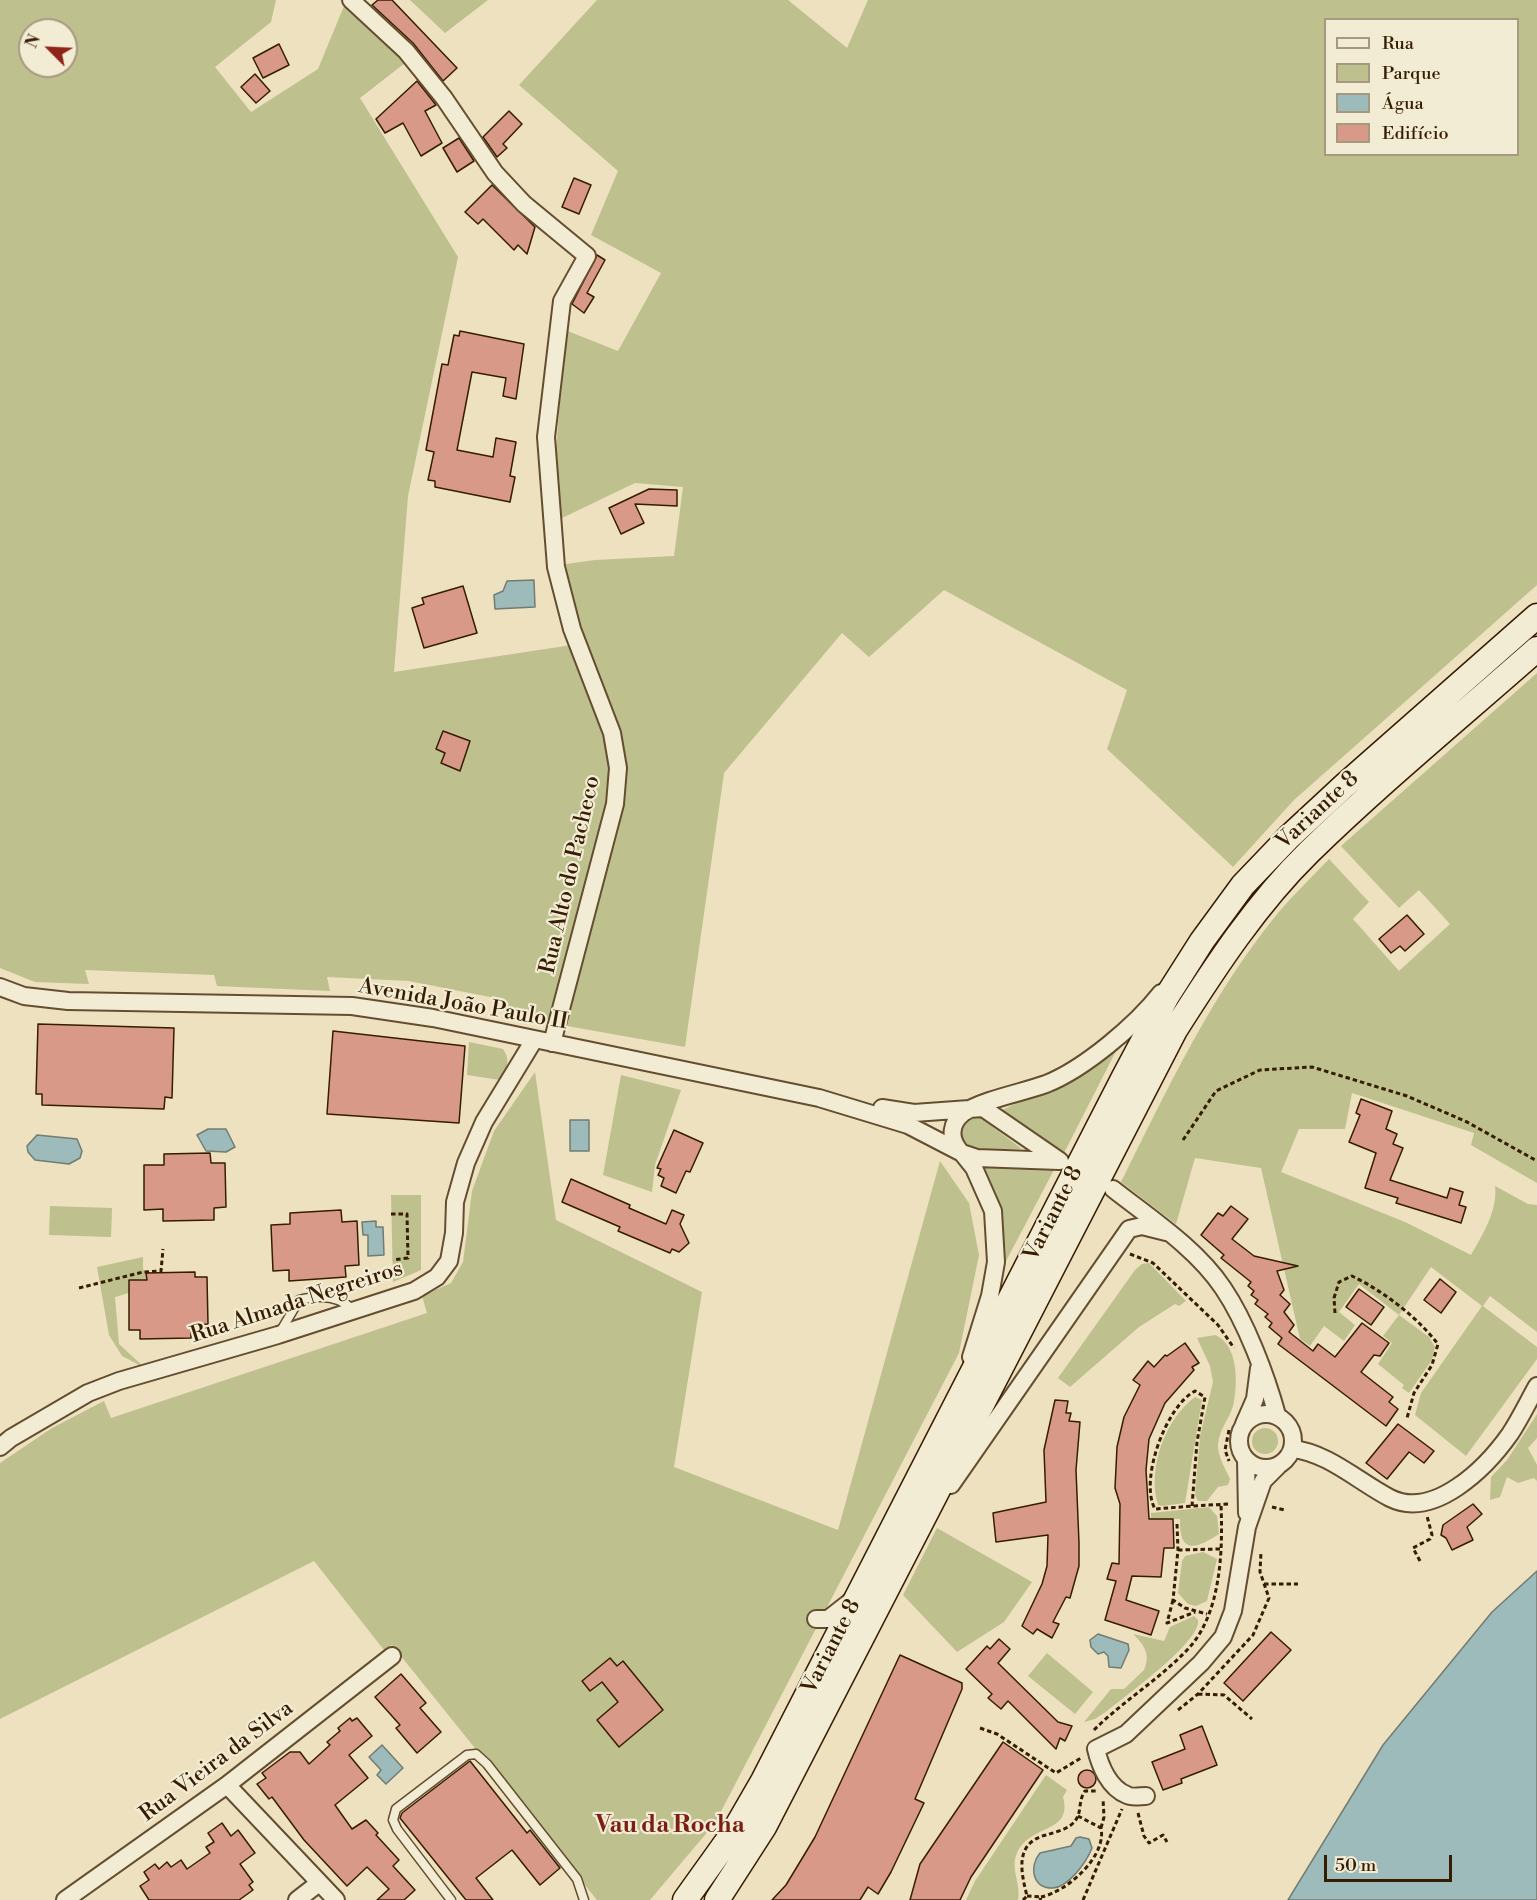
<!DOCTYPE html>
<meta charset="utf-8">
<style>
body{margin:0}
#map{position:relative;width:1537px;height:1900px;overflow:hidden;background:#ede1bf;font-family:"Libre Bodoni",serif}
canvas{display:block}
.legend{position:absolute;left:1324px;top:18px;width:195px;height:138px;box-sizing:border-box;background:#f3ecd5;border:2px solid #a79980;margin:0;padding:8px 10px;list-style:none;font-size:18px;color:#361d01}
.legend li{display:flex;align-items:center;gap:12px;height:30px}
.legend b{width:30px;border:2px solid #a79980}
.north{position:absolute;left:18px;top:18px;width:60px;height:60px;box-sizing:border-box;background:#f3ecd5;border:2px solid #a79980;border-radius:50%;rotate:294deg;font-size:16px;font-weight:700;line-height:24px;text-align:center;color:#361d01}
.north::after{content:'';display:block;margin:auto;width:21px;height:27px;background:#8f2418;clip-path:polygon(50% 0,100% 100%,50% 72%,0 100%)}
.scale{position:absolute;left:1324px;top:1855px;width:128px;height:27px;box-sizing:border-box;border:3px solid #361d01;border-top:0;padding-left:8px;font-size:18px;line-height:21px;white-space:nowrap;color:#361d01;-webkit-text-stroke:4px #f3ecd5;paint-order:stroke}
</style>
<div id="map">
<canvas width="1537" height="1900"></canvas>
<ul class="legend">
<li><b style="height:8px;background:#f3ecd5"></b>Rua</li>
<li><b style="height:16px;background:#bec18e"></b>Parque</li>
<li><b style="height:16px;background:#9cbbba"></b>Água</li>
<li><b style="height:16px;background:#d99989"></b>Edifício</li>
</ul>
<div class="north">N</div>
<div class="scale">50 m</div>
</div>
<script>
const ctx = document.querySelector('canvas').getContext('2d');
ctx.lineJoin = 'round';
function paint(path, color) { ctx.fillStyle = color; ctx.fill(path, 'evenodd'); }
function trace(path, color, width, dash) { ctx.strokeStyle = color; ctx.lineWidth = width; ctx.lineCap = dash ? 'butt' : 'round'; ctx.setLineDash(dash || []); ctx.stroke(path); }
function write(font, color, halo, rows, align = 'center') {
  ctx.font = font + ' "Libre Bodoni",serif'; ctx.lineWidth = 4.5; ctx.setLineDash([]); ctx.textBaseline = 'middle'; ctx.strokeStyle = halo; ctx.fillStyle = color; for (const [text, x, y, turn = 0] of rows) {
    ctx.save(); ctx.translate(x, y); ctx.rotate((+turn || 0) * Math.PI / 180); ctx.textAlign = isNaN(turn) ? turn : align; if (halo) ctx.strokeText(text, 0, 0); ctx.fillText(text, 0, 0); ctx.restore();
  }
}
paint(new Path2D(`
 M0,0H276L271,22L215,67L251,112L318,69L344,6L405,63L360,98L458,257L408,496L394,672L585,643L559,565L595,560L674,556L683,487L635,483L558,520L554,478L565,330L618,351L661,273L591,235L618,171L519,85L597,0H788L847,48L868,0H1537V585L1294,800L1233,867L1107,749L1127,690L944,590L869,657L842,633L724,773L685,1047L505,1015L500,999L409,981L327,977L330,991L217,986L214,975L85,970L89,984L35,982L0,968ZM1326,20H1518V154H1326ZM30,30H66V66H30Z
 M410,0H488L445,33Z
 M1537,673V1183L1471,1145L1474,1133L1352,1093L1345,1129H1299L1281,1172L1405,1222L1471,1255C1483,1234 1498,1210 1495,1186L1528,1204L1537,1205V1332L1490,1296L1483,1306L1537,1347V1359L1466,1456L1415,1415L1421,1393L1482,1306L1431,1267L1399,1315L1429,1337L1435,1347L1432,1360L1409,1393L1402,1388L1404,1385L1378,1364L1392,1343L1383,1336L1399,1315L1359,1284L1339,1312L1355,1325L1344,1341L1324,1326L1310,1346L1300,1339L1261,1168L1195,1158L1176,1224L1121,1182C1167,1090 1212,993 1278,913C1294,894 1312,877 1329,859L1369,902L1353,919L1399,971L1450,924L1419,890L1399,908L1341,846Z
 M469,1042L503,1049C511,1061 507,1069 500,1080L467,1075Z
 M1116,1051L1063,1155L1002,1110L1064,1081Z
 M535,1072L556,1220L702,1292L674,1467L838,1530L940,1161L969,1203L979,1255L959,1353L715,1823L650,1900H597L392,1645L384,1650L314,1561L0,1719V1463L52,1428L104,1401L111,1418L427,1313L422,1296L451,1283L463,1262L472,1191L494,1131Z
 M621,1075L681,1090L655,1165L652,1192L603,1175Z
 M974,1118H981L1022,1149L975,1150L966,1146C958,1135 963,1124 974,1118Z
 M978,1164L1056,1166L1004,1265L998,1204Z
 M391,1195H421V1270L393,1282Z
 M50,1206L112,1208L111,1237L49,1235Z
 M143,1257V1269L146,1273L147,1280H129V1293L115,1297L119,1344L145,1368L122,1356L109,1335L97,1267Z
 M1149,1263L1186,1301L1179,1306L1175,1304L1139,1327L1070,1387L1058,1378L1135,1270L1142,1264Z
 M1215,1335C1239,1344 1238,1386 1233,1406C1229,1420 1219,1429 1218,1445C1218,1457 1225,1468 1230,1479L1228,1485L1218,1487L1207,1501H1198L1195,1495L1200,1436L1213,1382L1210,1366L1197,1338Z
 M1195,1397L1202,1400L1185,1503L1162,1506L1158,1505C1147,1469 1165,1419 1195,1397Z
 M1537,1414V1438L1528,1448L1537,1465V1481L1534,1478L1518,1483L1507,1477L1500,1497L1490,1500L1491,1477L1507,1460Z
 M1252 1441a13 13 0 1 1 26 0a13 13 0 1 1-26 0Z
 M1209,1507L1217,1516L1219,1534C1196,1549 1179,1555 1180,1519H1151V1513Z
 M937,1528L1032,1582L1004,1622L957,1652L903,1595Z
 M1203,1552L1217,1559L1207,1601L1196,1606L1188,1604L1178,1593L1182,1561L1185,1556Z
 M1194,1616L1198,1620C1201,1642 1125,1696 1107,1711L1095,1719L1084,1722L1111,1689H1124L1144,1670C1151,1654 1144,1645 1133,1634L1164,1641L1170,1627Z
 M1047,1653L1093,1692L1075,1714L1028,1676Z
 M1046,1775L1067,1790L1063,1797C1073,1834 1031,1823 1017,1853C1010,1869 1021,1883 1018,1900H966L975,1881Z`), '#bec18e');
const water = new Path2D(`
 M534,580L535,607L495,609L494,595L503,591L507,581Z
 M570,1120H589V1151H570Z
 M208,1129H226L235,1147L226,1152L206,1151L197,1135Z
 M37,1135L77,1139L82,1151L80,1158L69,1164L35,1160L28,1152L27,1146Z
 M376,1221V1227H383L384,1255L368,1256V1235H363L362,1222Z
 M1537,1571V1900H1288L1383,1745L1492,1612Z
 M1098,1634L1128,1644L1129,1650L1121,1668L1109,1667L1108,1656L1104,1652L1098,1654L1091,1647L1090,1640Z
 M382,1745L403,1768L386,1784L377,1775L381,1770L369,1757Z
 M1080,1837L1089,1839L1092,1848C1087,1861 1069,1887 1053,1888C1032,1889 1029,1866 1040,1853L1071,1846L1076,1838Z`);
paint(water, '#9cbbba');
trace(water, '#737c70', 1.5);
const building = new Path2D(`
 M378,0H392L457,68L443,81L413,43L372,5Z
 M279,44L289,65L263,78L253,58Z
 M255,74L270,91L256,103L241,87Z
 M417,81L436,105L425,111L442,143L421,156L403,123L385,133L376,119Z
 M509,111L522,124L503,144L507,148L497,157L483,137Z
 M459,138L474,161L457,172L443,148Z
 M574,178L591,185L579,214L562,207Z
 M492,185L535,227L527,254L518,245L514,250L483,219L478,224L465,212Z
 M597,255L605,260L587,293L594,297L584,313L572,304Z
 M460,331L524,344L516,399L503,396L506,378L472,372L457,450L493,457L496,438L516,442L510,476L515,477L510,502L435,487V481L428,480L434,452L426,450L442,364L448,365L454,335L459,336Z
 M649,489L677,490V506L635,504L644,523L621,534L609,508Z
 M463,586L477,633L424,648L412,608L424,604L422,598Z
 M443,731L470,741L460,771L441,763L445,753L436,749Z
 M1407,915L1424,934L1405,951L1400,946L1391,953L1379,939Z
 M38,1024L174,1028L172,1098L165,1097L164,1109L42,1105V1094H36Z
 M333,1031L465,1046L459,1123L327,1114Z
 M1361,1099L1392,1111L1386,1129L1397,1134L1393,1144L1403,1148L1390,1180L1447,1198L1450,1188L1463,1192L1459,1205L1466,1207L1461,1223L1396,1203L1398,1198L1365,1188L1376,1153L1349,1142L1360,1115L1356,1113Z
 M674,1130L703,1143L690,1172L686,1171L676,1193L661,1186L664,1178L658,1175L661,1169L657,1168Z
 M210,1153L211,1163H225L226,1207L214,1208V1220L163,1221V1209L144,1210V1165H164V1154Z
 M571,1179L630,1205L629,1208L666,1224L672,1210L684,1215L680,1224L689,1243L679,1252L672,1249L670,1253L618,1231L620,1227L562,1202Z
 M1231,1206L1248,1219L1232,1239L1254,1256L1298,1266L1277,1271L1284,1290L1280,1295L1290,1304L1284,1312L1294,1325L1289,1332L1313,1351L1318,1344L1335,1357L1362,1323L1389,1343L1380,1356L1374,1355L1361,1372L1393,1397L1389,1402L1398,1409L1386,1426L1278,1344L1282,1338L1269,1327L1272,1323L1265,1317L1268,1314L1255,1304L1258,1300L1251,1295L1254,1291L1248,1286L1251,1282L1221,1258L1224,1255L1201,1235L1218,1213L1223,1216Z
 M341,1210L342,1222L357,1221L359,1265L345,1266L346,1277L289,1281V1270L273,1271L271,1225L290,1224V1213Z
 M195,1272V1277H207L208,1324L191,1325V1338L140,1339V1330H129V1280H147L146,1273Z
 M1440,1279L1456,1292L1441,1313L1424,1300Z
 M1359,1289L1384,1307L1371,1325L1346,1307Z
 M1185,1343L1199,1363L1192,1367L1194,1370L1165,1403L1149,1439L1146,1470L1149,1519H1173L1174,1548H1164L1161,1577L1132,1576L1126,1600L1159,1611L1151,1635L1105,1620L1116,1581L1107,1579L1112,1563L1119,1564L1120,1504L1115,1488L1117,1447L1124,1417L1140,1385L1133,1380L1148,1361L1154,1367L1165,1355L1167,1356Z
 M1055,1400L1068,1401L1066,1413H1071L1069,1421L1080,1422L1076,1470L1079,1543V1566L1070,1598L1066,1597L1053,1622L1059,1624L1052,1638L1037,1629L1033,1634L1022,1626L1042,1584L1047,1566L1048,1535L996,1542L993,1513L1046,1502L1044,1450Z
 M1398,1424L1434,1451L1424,1463L1409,1452L1387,1479L1366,1463Z
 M1473,1504L1482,1514L1467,1527L1473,1540L1452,1550L1446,1538L1441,1535L1443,1525Z
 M1271,1632L1291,1650L1243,1701L1224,1683Z
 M999,1639L1010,1649L998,1663L1058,1722L1072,1726L1065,1741L1060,1738L1056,1749L1008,1701L1001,1709L988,1698L992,1694L966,1669L987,1646L990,1649Z
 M900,1655L962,1683V1689L915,1799L924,1803L891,1872L878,1894L868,1887L860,1900H772L786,1885L815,1837Z
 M610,1658L617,1666L623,1661L663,1710L619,1747L597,1720L618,1702L602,1682L590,1691L582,1681Z
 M401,1674L426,1703L420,1708L441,1732L417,1753L396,1728L400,1725L375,1697Z
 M350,1718L352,1721L357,1718L372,1736L349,1755L368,1778L335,1805L352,1829L366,1820L378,1833L376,1835L399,1860L393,1866L415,1890L404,1900H377L389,1889L367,1867L347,1886L304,1840L272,1797L269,1799L257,1784L266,1778L262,1773L290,1752H300L309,1764L330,1745L327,1742L340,1731L338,1728Z
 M1202,1726L1217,1765L1181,1779L1182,1783L1163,1790L1152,1762L1185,1749L1180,1735Z
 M1003,1742L1043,1770L971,1877L960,1900H910L920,1864Z
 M470,1761L527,1833L530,1830L560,1868L540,1885L512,1850L476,1878L493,1900H466L400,1818L402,1813Z
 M1078 1779a9 9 0 1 1 18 0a9 9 0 1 1-18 0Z
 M222,1823L231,1836L238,1830L255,1853L240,1864L253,1882L249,1885L253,1890L239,1900H149L140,1886L149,1880L144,1872L155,1864L159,1869L167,1862L171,1867L181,1860L187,1869L210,1853L206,1847L214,1842L208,1833Z`);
paint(building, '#d99989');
trace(building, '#361d01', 1.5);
const lane = new Path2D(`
 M279,1334L299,1300C318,1295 339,1295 353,1310
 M451,1900L397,1829L393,1820L396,1809L467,1755L476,1754L487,1764L577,1879L584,1900`);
const street = new Path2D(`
 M351,0L406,51L444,98L495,173L524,204L587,256L562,301L546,437L556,567L572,629L612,733L618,768L615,804L552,1043
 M0,987L24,996L68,1001L352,1006L433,1018L819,1098L908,1125L962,1153L974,1168L993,1211L996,1262L990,1296L971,1357
 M882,1108L914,1113L983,1108L1060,1161
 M959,1150C949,1137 951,1123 963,1113C985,1099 1021,1093 1046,1084C1084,1069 1136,1025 1161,993
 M962,1153L977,1158L1059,1161
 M1113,1189C1150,1218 1196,1248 1223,1288C1246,1322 1266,1375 1277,1415
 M1239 1441a27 27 0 1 1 54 0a27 27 0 1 1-54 0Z
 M1244,1424L1255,1399L1259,1368
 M0,1447L11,1438L88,1393L119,1381L278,1335L414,1291L437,1277L449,1261L454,1233L455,1202L466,1163L484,1122L534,1040
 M1292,1449C1327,1452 1359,1482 1390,1498C1434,1520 1486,1468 1510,1434C1520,1419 1528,1402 1537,1386
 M1246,1460L1247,1513
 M951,1485L1129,1229L1142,1226L1166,1232
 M816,1619H828L851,1601
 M227,1785L336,1900
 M1146,1796C1140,1796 1132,1798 1127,1795C1109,1788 1100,1766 1096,1749L1126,1734L1201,1663L1223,1637L1233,1611L1247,1527L1263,1481L1278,1466
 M65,1900L227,1785L392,1656
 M297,1900L319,1883`);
const secondary = new Path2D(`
 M685,1900L733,1833L763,1781L1124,1077L1167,996L1202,941L1243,885L1289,837L1344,786L1537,616
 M717,1900L764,1827L1175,1030C1215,967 1256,904 1309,852C1382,781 1461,716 1537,649`);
trace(lane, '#644e30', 11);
trace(street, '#644e30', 20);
trace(secondary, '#361d01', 27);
trace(new Path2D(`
 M1183,1140L1216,1091L1260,1070L1312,1067L1407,1096L1467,1122L1537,1161
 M391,1214H407L408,1258L393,1260
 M1130,1254L1153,1263L1218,1325L1234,1348
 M79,1288L143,1272L161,1271L163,1249
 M1335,1313L1334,1298L1339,1282L1352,1276C1383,1291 1416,1316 1438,1344L1432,1365L1414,1393L1407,1418
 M1229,1430L1225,1450L1229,1461
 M1192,1506L1197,1442L1205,1397L1195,1391C1166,1406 1139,1480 1155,1509C1180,1507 1205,1505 1230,1504
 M1272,1507L1285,1510
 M1177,1524L1178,1550L1173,1600L1185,1608L1207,1614
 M1178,1550L1220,1549
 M1420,1561L1413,1548L1430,1539L1432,1535L1427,1516
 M1264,1584H1298
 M1173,1600L1167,1623L1195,1612
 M1198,1694L1224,1695L1252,1719
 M1178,1710L1198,1694L1253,1635L1269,1598L1260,1572L1261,1552
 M980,1728L997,1734L1056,1773L1081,1758
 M1094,1730C1123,1701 1160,1679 1188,1649C1221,1614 1223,1551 1221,1505
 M1138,1813L1144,1836L1149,1843L1163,1835L1167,1842
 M1101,1828L1104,1817L1103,1799
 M1027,1896L1041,1897L1040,1900
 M1041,1897C1066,1892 1107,1857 1101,1828L1078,1816
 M1023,1900L1027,1896C1021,1872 1014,1843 1046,1835C1056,1832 1069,1829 1075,1821C1082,1813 1078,1800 1085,1791H1098
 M1083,1900L1122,1809`), '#361d01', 3, [4.5, 3]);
trace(lane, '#f3ecd5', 8);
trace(street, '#f3ecd5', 16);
trace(secondary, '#f3ecd5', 24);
write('22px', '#361d01', '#f3ecd5', [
 ["Variante 8",1318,811,-43],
 ["Rua Alto do Pacheco",571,875,-77],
 ["Avenida João Paulo II",463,1005,10],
 ["Variante 8",1054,1214,-63],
 ["Rua Almada Negreiros",297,1303,-18],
 ["Variante 8",832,1647,-63],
 ["Rua Vieira da Silva",217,1762,-37]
]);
write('bold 24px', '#7a1f14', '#f3ecd5', [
 ["Vau da Rocha",670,1826]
]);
</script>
